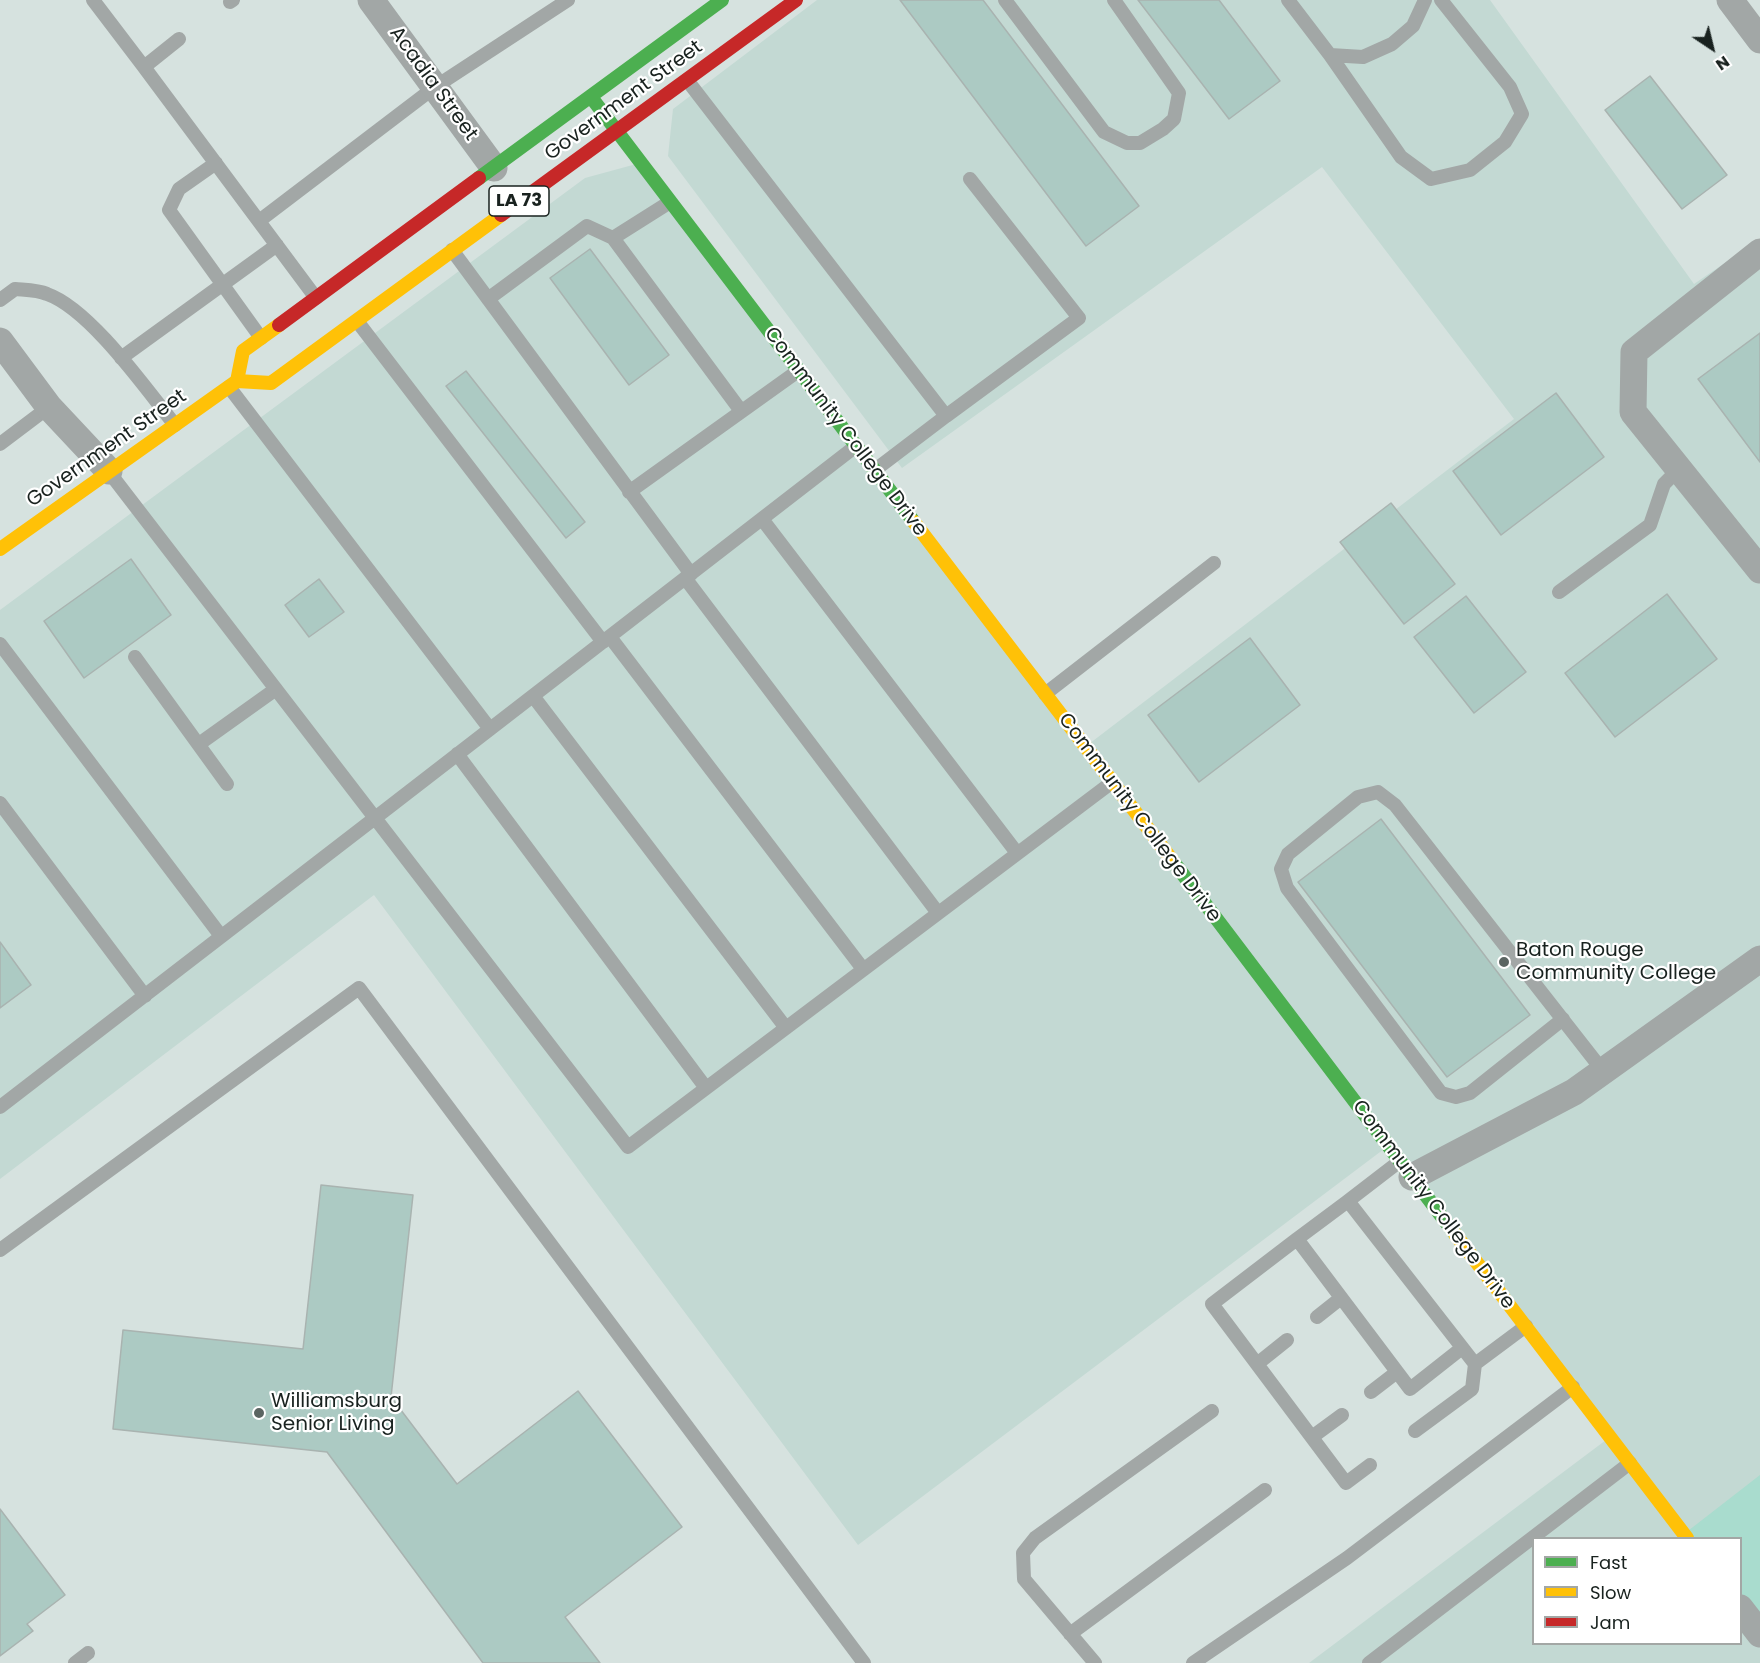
<!DOCTYPE html>
<style>
body{margin:0}
#map{position:relative;width:1760px;height:1663px;overflow:hidden;background:#d6e2df;font-family:Poppins,sans-serif}
canvas{display:block}
.legend{position:absolute;left:1532px;top:1537px;width:210px;height:108px;box-sizing:border-box;background:#fff;border:2px solid #a3a7a5;margin:0;padding:8px 10px;list-style:none;font-size:18px;color:#19221f}
.legend li{display:flex;align-items:center;gap:12px;height:30px}
.legend b{width:30px;border:2px solid #a3a7a5}
.north{position:absolute;left:1682px;top:18px;width:60px;height:60px;-webkit-text-stroke:4px #fff;paint-order:stroke;rotate:145deg;font-size:16px;font-weight:700;line-height:24px;text-align:center;color:#19221f}
.north::after{content:'';display:block;margin:auto;width:21px;height:27px;background:#19221f;clip-path:polygon(50% 0,100% 100%,50% 72%,0 100%)}
</style>
<div id="map">
<canvas width="1760" height="1663"></canvas>
<ul class="legend">
<li><b style="height:8px;background:#4caf50"></b>Fast</li>
<li><b style="height:8px;background:#ffc107"></b>Slow</li>
<li><b style="height:8px;background:#c62828"></b>Jam</li>
</ul>
<div class="north">N</div>
</div>
<script>
const ctx = document.querySelector('canvas').getContext('2d');
ctx.lineJoin = 'round';
function paint(path, color) { ctx.fillStyle = color; ctx.fill(path, 'evenodd'); }
function trace(path, color, width, dash) { ctx.strokeStyle = color; ctx.lineWidth = width; ctx.lineCap = dash ? 'butt' : 'round'; ctx.setLineDash(dash || []); ctx.stroke(path); }
function write(font, color, halo, rows, align = 'center') {
  ctx.font = font + ' Poppins,sans-serif'; ctx.lineWidth = 4.5; ctx.setLineDash([]); ctx.textBaseline = 'middle'; ctx.strokeStyle = halo; ctx.fillStyle = color; for (const [text, x, y, turn = 0] of rows) {
    ctx.save(); ctx.translate(x, y); ctx.rotate((+turn || 0) * Math.PI / 180); ctx.textAlign = isNaN(turn) ? turn : align; if (halo) ctx.strokeText(text, 0, 0); ctx.fillText(text, 0, 0); ctx.restore();
  }
}
paint(new Path2D(`
 M817,0H1490L1694,284L1760,239V1663H1309L1610,1437L1388,1146L858,1545L374,895L0,1179V610L585,178L640,163L1085,747L1514,419L1322,167L902,468L668,156L673,109ZM1534,1538H1740V1644H1534Z`), '#c3d9d3');
paint(new Path2D(`
 M1760,1475V1634L1741,1608L1740,1538H1687L1684,1534Z`), '#a9dcce');
const building = new Path2D(`
 M900,0H983L1139,206L1086,246Z
 M1138,0H1219L1280,81L1229,119Z
 M1650,76L1727,175L1682,209L1605,110Z
 M590,249L669,355L629,385L550,278Z
 M1760,333V462L1698,379Z
 M466,371L585,522L566,538L446,386Z
 M1556,393L1604,457L1501,535L1453,471Z
 M1391,503L1455,584L1404,624L1340,542Z
 M131,559L171,615L84,678L44,621Z
 M319,579L344,612L309,637L285,605Z
 M1667,594L1717,659L1615,737L1565,673Z
 M1466,596L1526,672L1474,713L1414,637Z
 M1250,638L1300,705L1199,782L1148,715Z
 M1381,819L1530,1015L1447,1077L1298,882Z
 M0,942L31,985L0,1008Z
 M321,1185L413,1195L391,1397L457,1484L578,1391L682,1527L565,1617L600,1663H483L327,1452L113,1429L123,1330L303,1349Z
 M0,1509L65,1595L27,1624L33,1631L0,1656Z`);
paint(building, '#accac3');
trace(building, '#a9b3b0', 1.5);
trace(new Path2D(`
 M93,0L144,67
 M1005,0L1104,132L1127,143H1140L1163,129L1174,119L1179,93L1114,0
 M1288,0L1330,55L1363,57L1392,44L1413,26L1425,0
 M230,2L233,0
 M179,39L144,67L316,298
 M1330,55L1401,157L1431,179L1470,170L1505,142L1522,114L1510,87L1441,0
 M687,80L946,416L875,470
 M216,163L179,189L169,210L261,338
 M259,221L435,87L568,0
 M613,238L670,202
 M452,250L691,574
 M488,299L587,226L613,238L741,411
 M0,300L15,289C26,290 38,290 47,294C90,309 146,389 175,425
 M357,321L603,642
 M121,358L277,245
 M229,387L490,729
 M946,416L1079,318L970,179
 M0,444L49,407
 M856,446L375,818L628,1147L1111,783
 M629,492L798,371
 M762,519L1017,853
 M685,578L938,913
 M1559,592L1650,525L1664,484L1679,469
 M610,637L863,969
 M0,644L221,936
 M135,657L227,784
 M1045,694L1214,563
 M533,696L786,1028
 M199,744L276,689
 M457,754L706,1088
 M0,803L145,996
 M1563,1019L1470,1093L1456,1097L1441,1093L1287,888L1281,869L1288,854L1358,797L1378,792L1395,805L1603,1071
 M0,1107L375,818L109,472
 M1400,1161L1348,1201L1475,1364L1526,1326
 M1348,1201L1297,1239L1410,1389L1462,1348
 M1297,1239L1212,1304L1346,1483L1370,1465
 M0,1250L359,988L864,1663
 M1317,1317L1341,1298
 M1257,1364L1287,1340
 M1371,1392L1397,1372
 M1415,1431L1472,1389L1475,1364
 M1312,1437L1342,1415
 M1070,1634L1265,1490
 M75,1663L88,1653
 M1095,1663L1024,1579L1023,1553L1035,1538L1212,1411
 M1193,1663L1347,1558L1573,1387
 M1369,1663L1630,1463`), '#a2a7a6', 14);
trace(new Path2D(`
 M371,0L494,168
 M1730,0L1760,40
 M1760,252L1634,352L1633,412L1760,570
 M0,341L49,407L109,471
 M1412,1177L1574,1092L1760,959
 M1740,1608L1760,1634`), '#a2a7a6', 27);
trace(new Path2D(`
 M591,97L914,522
 M479,178L722,0
 M1172,860L1455,1234`), '#4caf50', 14);
trace(new Path2D(`
 M237,381L271,383L501,215
 M914,522L1172,860
 M0,549L237,381L243,351L279,325
 M1455,1234L1687,1538`), '#ffc107', 14);
trace(new Path2D(`
 M501,215L796,0
 M279,325L479,178`), '#c62828', 14);
for (const [x, y, r, color] of [
 [1504,962,6,"#5b6562"],
 [259,1413,6,"#5b6562"]
]) { const dot = new Path2D(); dot.arc(x, y, r, 0, 2 * Math.PI); ctx.fillStyle = color; ctx.fill(dot); trace(dot, '#fff', 2); }
for (const [x, y, w] of [
 [519,201,60]
]) { const box = new Path2D(); box.roundRect(x - w / 2, y - 15, w, 30, 4.5); ctx.fillStyle = '#fff'; ctx.fill(box); trace(box, '#19221f', 1.5); }
write('bold 18px', '#19221f', null, [
 ["LA 73",519,201]
]);
write('20px', '#19221f', '#fff', [
 ["Acadia Street",433,84,54],
 ["Government Street",624,101,-36],
 ["Community College Drive",845,432,53],
 ["Government Street",107,449,-35],
 ["Community College Drive",1139,818,53],
 ["Community College Drive",1433,1205,53]
]);
write('20px', '#19221f', '#fff', [
 ["Baton Rouge",1516,951],
 ["Community College",1516,974],
 ["Williamsburg",271,1402],
 ["Senior Living",271,1425]
], 'left');
</script>
